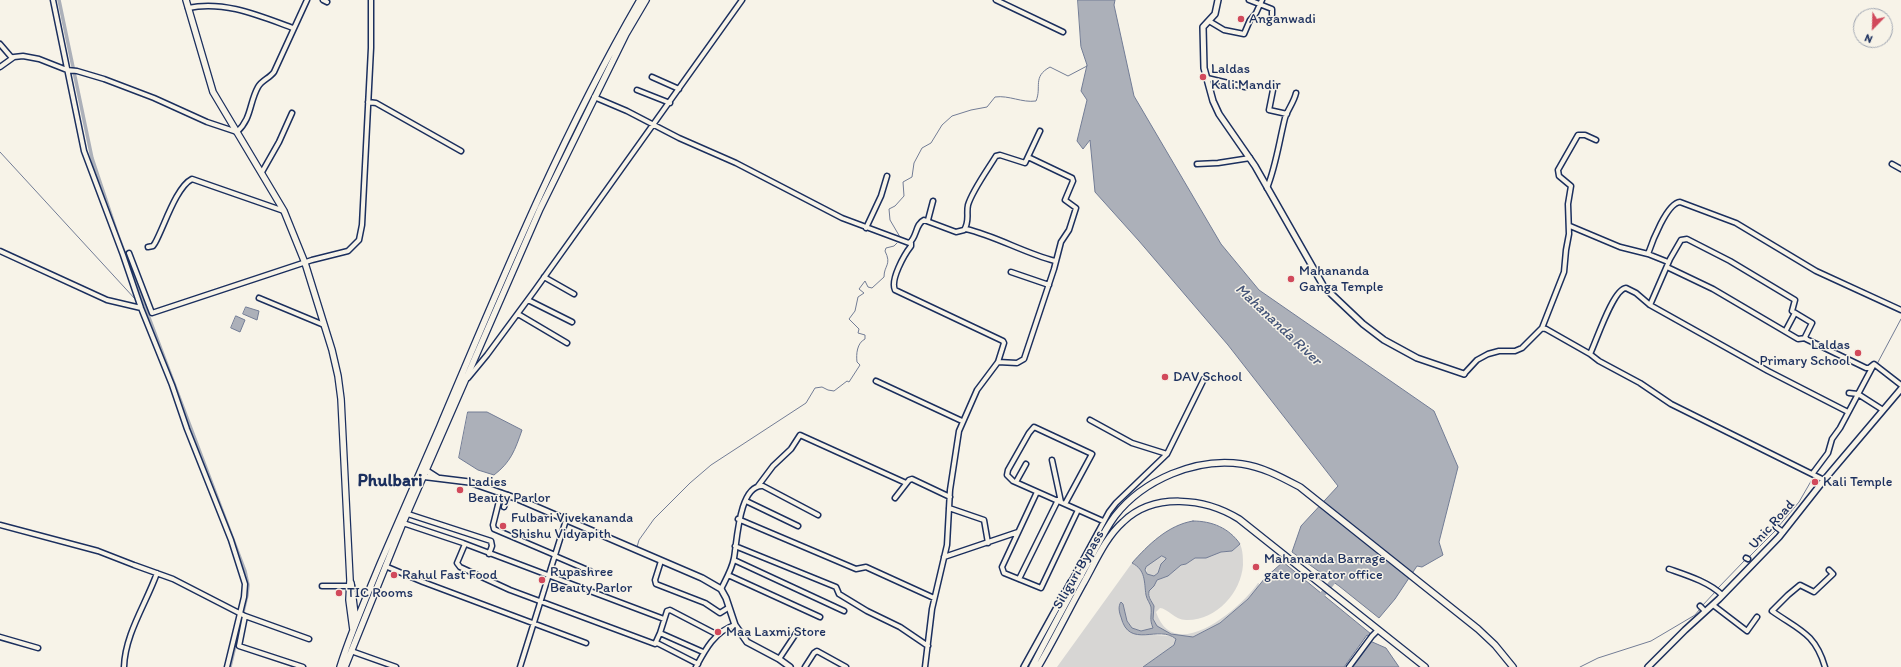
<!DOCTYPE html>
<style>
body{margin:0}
#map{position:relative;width:1901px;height:667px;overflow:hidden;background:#f7f3e8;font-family:Itim,sans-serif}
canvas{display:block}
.north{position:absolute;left:1853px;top:8px;width:40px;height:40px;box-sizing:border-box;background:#f7f3e8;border:1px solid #9fa5b1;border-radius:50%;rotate:203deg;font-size:11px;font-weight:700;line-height:16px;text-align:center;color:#1b2f5e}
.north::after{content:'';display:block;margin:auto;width:14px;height:18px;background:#d1495b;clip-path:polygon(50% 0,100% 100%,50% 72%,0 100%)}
</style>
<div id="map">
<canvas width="1901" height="667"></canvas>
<div class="north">N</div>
</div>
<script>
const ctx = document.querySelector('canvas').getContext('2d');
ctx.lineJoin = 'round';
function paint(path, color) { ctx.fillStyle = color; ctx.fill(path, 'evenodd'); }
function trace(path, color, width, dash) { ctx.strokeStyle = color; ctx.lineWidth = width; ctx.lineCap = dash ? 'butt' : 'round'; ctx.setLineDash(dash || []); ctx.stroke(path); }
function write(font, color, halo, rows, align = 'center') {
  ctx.font = font + ' Itim,sans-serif'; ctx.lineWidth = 3; ctx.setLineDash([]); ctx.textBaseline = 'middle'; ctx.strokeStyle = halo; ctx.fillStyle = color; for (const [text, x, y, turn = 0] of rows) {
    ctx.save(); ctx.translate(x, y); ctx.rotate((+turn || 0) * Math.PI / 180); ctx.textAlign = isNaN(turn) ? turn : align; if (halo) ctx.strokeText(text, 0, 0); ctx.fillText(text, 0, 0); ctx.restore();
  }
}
paint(new Path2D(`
 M1240,544C1243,550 1243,559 1243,565C1241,593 1216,621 1186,620C1175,620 1167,608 1160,608L1156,612C1174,666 1241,608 1258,583H1259L1258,588L1248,599L1220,623L1193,637H1181L1164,631L1157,626L1153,619L1149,591L1157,580L1168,576L1181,565L1186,564L1195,558H1203L1221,552L1232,551Z
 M1162,556L1166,558V559L1161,564L1158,573L1154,576L1147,574L1146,567Z
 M1132,563C1146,570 1144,582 1146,595C1147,600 1150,603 1151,607C1152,616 1149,618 1153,629L1141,631L1132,628L1127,621L1123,604L1119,606L1123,624L1135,634L1173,636L1176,639L1174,645L1143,667H1057Z`), '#d7d6d4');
const water = new Path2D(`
 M1078,0H1115L1114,5L1134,96L1221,244L1259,290L1434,411L1458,467L1439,542L1443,555L1422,567L1417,566L1395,599L1379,618L1339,586L1292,552L1301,526L1338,486L1228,345L1139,241L1095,192L1090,140L1083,149L1077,141L1087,100L1081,91L1087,65L1081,47Z
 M246,307L259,311L257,320L243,314Z
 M236,316L245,320L240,332L231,328Z
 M468,412H487L522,430C515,450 511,462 494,475L478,470L459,458Z
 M1193,521C1212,521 1229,528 1240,544L1232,551L1221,552L1206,558H1195L1186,564L1181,565L1168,576L1157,580L1154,586L1149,591C1148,598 1151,600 1154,606L1153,619L1157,626L1171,634L1193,637L1220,623L1248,599L1265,578L1283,562L1371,634L1369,636L1367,635L1344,667H1143L1174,645L1176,639C1159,624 1129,650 1121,617C1119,612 1118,606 1121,602L1123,604L1127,621L1132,628L1141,631L1153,628C1149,618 1152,616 1151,607C1150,603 1147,600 1146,595C1144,582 1146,570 1132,563C1148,545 1168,525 1193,521ZM1162,556L1166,558V559L1161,564L1158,573L1154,576L1147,574L1145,570L1146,567Z
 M1370,641L1386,648L1399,667H1352Z`);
paint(water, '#acb0b9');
trace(water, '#727c95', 1);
trace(new Path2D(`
 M0,152L136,300
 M900,237L890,220L889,209L895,206L904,196L903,182L912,177L914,163L922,148L931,143L942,125L952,116L971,110L987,107L995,97C1009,95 1022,103 1036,101C1042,87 1032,77 1050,67L1068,76L1087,66
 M1877,364L1901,319
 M1872,373L1875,367
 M1819,468L1827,458
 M1778,527L1799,502L1814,476
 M637,547L639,540L654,519L690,483L711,465L806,403L815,388L822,387L828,390L834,391L847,381L849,382L860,365L857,362C856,354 857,343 865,339V335L858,333L859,329L849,319L855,311L858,297L864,293L859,289L865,281L868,287L872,288L884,277C884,265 892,265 885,251L886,248L894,246L897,243
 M1749,557L1776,530
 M1718,588L1746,559
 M1702,606L1716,591
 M1580,667L1598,658L1651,641L1695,615L1700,609`), '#727c95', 1);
trace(new Path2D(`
 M59,0L92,158L117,233L245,571L248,585L247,595L230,667`), '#acb0b9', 3.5);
trace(new Path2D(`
 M1318,600L1338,575`), '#acb0b9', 6);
const minor = new Path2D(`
 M53,0L84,151L123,255L141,308L172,385L187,429L231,540L245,584L244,597L227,667
 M323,0L327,2
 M996,0L1063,32
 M1249,0L1272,9V15
 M188,8C224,0 260,16 293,28
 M1209,21L1224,30L1244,34L1250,20L1256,13L1262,0
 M0,44L12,58
 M0,67L14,57L23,56L39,59L67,70L77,71L104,79L154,98L207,122L237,132C252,118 249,103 258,87C262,80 270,78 274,72L307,0
 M652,77L679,89
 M1207,78L1245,87
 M637,90L670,103
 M1273,90L1269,110L1287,114
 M594,97L627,111L679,138L736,163L842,218L909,243C917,238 915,224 924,220L956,232L964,230C970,221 966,214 968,205C972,191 988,169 996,156L1000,155L1025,163L1040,131
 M368,102L376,103L461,151
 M1197,164L1218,163L1250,158
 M1892,164L1901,169
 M262,172L279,142L292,113
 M1267,188C1276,166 1279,142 1285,118C1288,109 1294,102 1296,93
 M928,220L933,201
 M1570,226L1620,247L1648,254L1668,262
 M866,228L881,196L887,176
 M966,229C996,236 1024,253 1055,261
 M911,243V246C904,255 890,280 895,290L1003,341L1004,343L998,362L977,390L959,431L950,490L947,545L932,609L925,667
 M148,247L153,246L155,243C164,227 176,187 192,179L284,211
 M0,251L107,300L141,308
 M129,253L152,313L312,260L348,251L359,240L362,225L371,48V0
 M1648,254C1652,242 1667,203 1680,202L1736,223L1816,271L1901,310
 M1667,267L1713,289L1798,339L1806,338
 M1011,272L1049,285
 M544,277L574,294
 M259,298L324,325
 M528,300L572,322
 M1650,305L1670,259L1681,240L1687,239L1730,261L1795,300L1792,311L1812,323L1805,337L1806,339L1866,368H1869L1874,364L1901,385
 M518,314L567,343
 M1542,328L1564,272L1566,250L1569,234L1568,204L1571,186L1559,176L1558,170L1578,135H1585L1596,140
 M1786,330L1795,313
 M1590,354C1596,342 1613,289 1626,288L1636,293L1650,305L1768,371L1848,412
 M998,362L1017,363L1024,359L1054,269L1061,242L1069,230L1076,208L1065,200L1073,181L1072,178L1028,157
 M1464,374L1477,360L1488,354L1499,351H1515L1522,348L1542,328L1546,329L1590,354L1599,361L1640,383L1671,404L1824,480
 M468,378L487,355L535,290L742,0
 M876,381L962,421
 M1849,393L1858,394L1883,410
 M1090,420L1132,443L1167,454
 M1052,460L1061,502
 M1813,473L1828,453L1832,439L1840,428L1873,366
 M1016,482L1026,464
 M758,486L773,466L791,449L800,435L906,483
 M1037,492L1002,567L1004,573L1041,588L1078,510
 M501,493L493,525L494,529L555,555
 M895,498L909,480L912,479L950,497
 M746,501L798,526
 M1065,504L1092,454L1034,427L1029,433L1008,470L1007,475L1013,481L1103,521
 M504,507L508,495
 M949,508L984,520L988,543
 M408,514L491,541L492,546L489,554
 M738,519L856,569L866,567L934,598
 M403,523L463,543L664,619
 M0,525L98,551L134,565L173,579L245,616L309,639
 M1776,527L1783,532
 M465,544L457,563L460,567L510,590L655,644L660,633L667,611L670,610L718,635
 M735,546L836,587L839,594L867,611L900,627L928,646
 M555,556L590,571
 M944,557L1018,532
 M1746,558L1748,559
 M734,560L844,611
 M661,561L655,580L656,584L705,603L720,613L728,608
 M385,566L423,582L586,643
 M1669,569C1686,575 1709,582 1722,595
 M728,575L820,617
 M1019,579L1058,500
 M1071,582L1109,512L1116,503L1167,454L1204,379
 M322,586H352
 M721,589C726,579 732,569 734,558C737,542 739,484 763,486L818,515
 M1713,605L1747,631L1757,617
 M1700,606L1703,609
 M245,616L239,646L303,667
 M660,633L703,652
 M0,637L38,648
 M657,643L698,664
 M351,651L396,667
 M779,659L797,632
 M124,667C125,634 146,604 157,573
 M520,667L566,520
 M696,667C705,650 715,631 735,625
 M805,667L814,653L817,651L846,667
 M1349,667L1372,636L1378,630
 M1825,667C1815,633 1799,630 1772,611L1788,595L1800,585L1814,592L1833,574L1829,570`);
const major = new Path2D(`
 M1218,0L1215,14L1203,27L1204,68L1213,101L1219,114L1255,166L1324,287L1363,324L1384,340L1417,358L1464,374
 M424,469L438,478
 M420,476L469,482L518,499L702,578L721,589L726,598L735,625L747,642L779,659L790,667
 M1024,667L1071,582L1081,576
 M1648,667L1685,630L1719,599L1779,537L1824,480L1901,389`);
const highway = new Path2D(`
 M186,0L213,92L284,211L305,263L332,350L338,376L341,399L350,580L349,600L353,630
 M351,583L356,622
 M340,667C351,632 366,598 380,564C400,518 420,472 440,426C501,282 561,136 640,0
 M345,667L403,523L540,209L626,34L646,0
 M1032,667C1049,634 1067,601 1085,568C1095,551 1103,532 1115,516C1143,480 1196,457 1242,464C1263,467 1281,477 1300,487L1478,629L1495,645L1513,667
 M1038,667C1054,640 1068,611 1083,584C1095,563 1105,538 1123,522C1154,492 1205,498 1239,519L1425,667`);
trace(minor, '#1b2f5e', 7);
trace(major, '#1b2f5e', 8);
trace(highway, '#1b2f5e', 8);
trace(minor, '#f7f3e8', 4);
trace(major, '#f7f3e8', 5);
trace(highway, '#f7f3e8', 5.5);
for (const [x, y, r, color] of [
 [1241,19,4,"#d1495b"],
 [1203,77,4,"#d1495b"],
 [1291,279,4,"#d1495b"],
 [1858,353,4,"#d1495b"],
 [1165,377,4,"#d1495b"],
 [1815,482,4,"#d1495b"],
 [460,490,4,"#d1495b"],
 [503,526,4,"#d1495b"],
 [1256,567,4,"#d1495b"],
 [394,575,4,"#d1495b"],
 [542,580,4,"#d1495b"],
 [339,593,4,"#d1495b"],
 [718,632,4,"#d1495b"]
]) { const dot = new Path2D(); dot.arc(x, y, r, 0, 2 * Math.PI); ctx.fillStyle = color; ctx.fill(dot); trace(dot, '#f7f3e8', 1.5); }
write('14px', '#1b2f5e', '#f7f3e8', [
 ["Anganwadi",1249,19],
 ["Laldas",1211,69],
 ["Kali Mandir",1211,85],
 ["Mahananda",1299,271],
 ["Ganga Temple",1299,287],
 ["Laldas",1850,345,"right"],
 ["Primary School",1850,361,"right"],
 ["DAV School",1173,377],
 ["Ladies",468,482],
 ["Beauty Parlor",468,498],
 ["Kali Temple",1823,482],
 ["Fulbari Vivekananda",511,518],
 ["Shishu Vidyapith",511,534],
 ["Mahananda Barrage",1264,559],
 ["gate operator office",1264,575],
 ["Rupashree",550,572],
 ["Beauty Parlor",550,588],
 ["Rahul Fast Food",402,575],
 ["TIC Rooms",347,593],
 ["Maa Laxmi Store",726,632]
], 'left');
write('14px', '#1b2f5e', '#f7f3e8', [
 ["Unic Road",1772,525,-48],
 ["Siliguri Bypass",1079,570,-60]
]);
write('italic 15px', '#465679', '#f7f3e8', [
 ["Mahananda River",1278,325,43]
]);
write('bold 18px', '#1b2f5e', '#f7f3e8', [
 ["Phulbari",390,481]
]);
</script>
